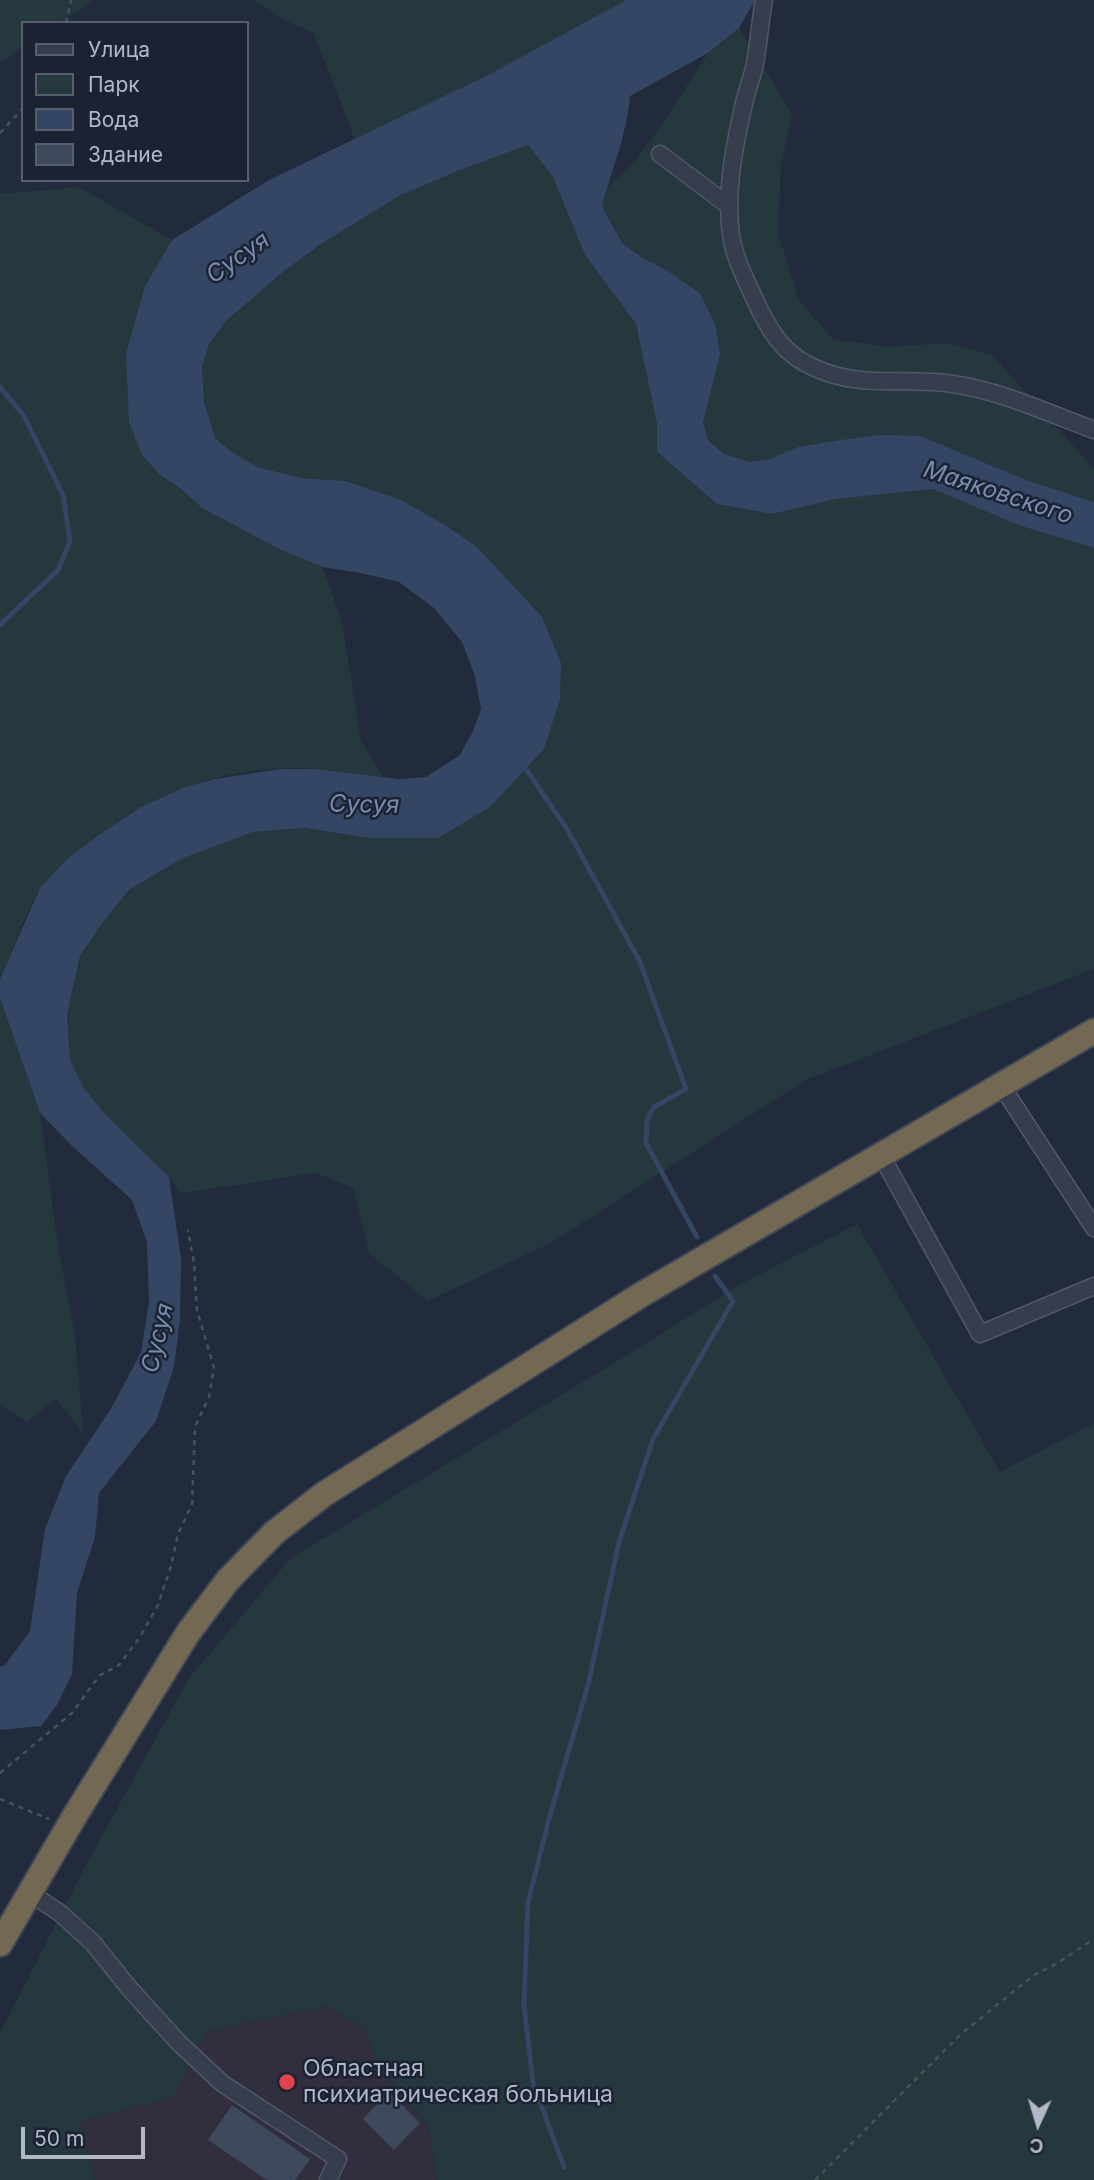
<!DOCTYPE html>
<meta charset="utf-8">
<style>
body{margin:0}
#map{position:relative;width:1094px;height:2180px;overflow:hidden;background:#222b3c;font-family:Inter,sans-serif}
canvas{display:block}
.legend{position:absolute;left:21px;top:21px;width:228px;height:161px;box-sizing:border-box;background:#1b2231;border:2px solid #575e6d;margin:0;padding:9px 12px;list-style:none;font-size:21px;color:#b1b8c8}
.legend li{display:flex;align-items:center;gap:14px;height:35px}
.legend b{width:35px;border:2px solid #575e6d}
.north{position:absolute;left:1003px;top:2089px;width:70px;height:70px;-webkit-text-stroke:5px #1b2231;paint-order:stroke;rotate:184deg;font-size:19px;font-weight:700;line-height:28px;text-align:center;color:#b1b8c8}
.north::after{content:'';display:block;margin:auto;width:24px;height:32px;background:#b1b8c8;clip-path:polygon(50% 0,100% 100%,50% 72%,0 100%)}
.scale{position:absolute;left:21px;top:2127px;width:124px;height:32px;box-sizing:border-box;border:4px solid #b1b8c8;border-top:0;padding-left:9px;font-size:21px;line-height:24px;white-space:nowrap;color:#b1b8c8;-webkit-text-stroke:5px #1b2231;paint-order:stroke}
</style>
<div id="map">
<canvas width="1094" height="2180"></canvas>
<ul class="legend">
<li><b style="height:9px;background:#363d4c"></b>Улица</li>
<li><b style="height:19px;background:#24383d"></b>Парк</li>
<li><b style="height:19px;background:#354564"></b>Вода</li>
<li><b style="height:19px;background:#3e495c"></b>Здание</li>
</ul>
<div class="north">С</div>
<div class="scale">50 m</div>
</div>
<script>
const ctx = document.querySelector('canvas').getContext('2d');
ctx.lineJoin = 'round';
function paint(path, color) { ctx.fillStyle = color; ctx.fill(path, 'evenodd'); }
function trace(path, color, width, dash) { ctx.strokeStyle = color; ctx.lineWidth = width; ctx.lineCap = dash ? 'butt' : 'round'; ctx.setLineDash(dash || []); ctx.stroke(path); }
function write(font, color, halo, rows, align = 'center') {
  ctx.font = font + ' Inter,sans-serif'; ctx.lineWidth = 5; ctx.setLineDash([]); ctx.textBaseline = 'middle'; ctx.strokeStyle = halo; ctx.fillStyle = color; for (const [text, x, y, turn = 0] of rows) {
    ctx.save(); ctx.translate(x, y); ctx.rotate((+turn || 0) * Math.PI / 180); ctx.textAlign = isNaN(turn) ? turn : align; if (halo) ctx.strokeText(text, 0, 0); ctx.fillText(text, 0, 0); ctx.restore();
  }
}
paint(new Path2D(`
 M326,2006L364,2027L378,2066L428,2126L437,2180H95L79,2121L174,2097L207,2031Z`), '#312e3d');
paint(new Path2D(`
 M0,0H94L59,23H23V46L0,63Z
 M254,0H626L486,76L355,140L314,33L286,21Z
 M739,28L792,113L781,167L778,233L799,300L833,339L887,347L947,343L992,355L1094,469V502L1029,481L920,436L798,447L770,459L750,463L724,454L708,440L703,422L709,396L716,327L700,293L668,271L644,259L622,243L602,206L607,188L634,162L659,129L708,53Z
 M528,145L553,177L585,255L636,324L657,424V452L717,504L772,514L836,499L933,489L1021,526L1094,548V969L806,1080L549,1244L428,1301L369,1253L353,1188L316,1173L189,1192L180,1191L169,1177L103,1112L84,1088L70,1060L67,1014L80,956L102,922L129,890L181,859L253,832L305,828L369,838L544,749L445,525L401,500L346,481L302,478L257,467L232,452L215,438L204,401L202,367L209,344L226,321L284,271L321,244L399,196L460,170Z
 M79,187L172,240L145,286L159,474L181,489L202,508L273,546L322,567L342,621L361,741L383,777C362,775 340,771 319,769C233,762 145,793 82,850C70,861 47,877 39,890C23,918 13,950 0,979V194Z
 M0,998L40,1113L58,1246L75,1335L83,1433L56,1399L27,1422L0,1405Z
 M857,1224L1000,1472L1094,1423V2180H437L428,2125L378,2066L364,2027L326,2006L207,2031L174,2097L79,2121L95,2180H0V2033L84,1869L189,1678L291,1558L629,1354L737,1286Z`), '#24383d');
paint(new Path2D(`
 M626,0H755L739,28L708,53L630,96C627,134 612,169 602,206L622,243L644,259L668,271L700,293L716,327L720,354L703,422L708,440L724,454L750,462L770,459L798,447L841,440L879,435L920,436L1029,481L1094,502V548L1021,526L933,489L836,499L772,514L717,504L657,452V424L636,324L585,255L553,177L528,145L460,170L399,196L321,244L284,271L226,321L209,344L202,367L204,401L215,438L232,452L257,467L302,478L346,481L401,500L445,525L477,547L542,617L561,663L560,699L544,749L490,807L438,838H369L305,828L253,832L181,859L129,890L103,922L80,956L67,1014L70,1060L84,1088L103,1112L169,1177L181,1259L180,1319L174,1367L156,1421L99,1493L95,1537L77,1593L72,1674L57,1705L41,1726L0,1730V1667L5,1665L30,1631L45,1529L66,1476L112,1407L141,1352L149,1302L147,1242L132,1200L70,1144L40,1113L0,998V979L40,888L66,860L100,834L141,807L185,787L215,779L281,769H317L399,779L426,777L460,755L472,733L481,709L475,676L462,642L434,608L399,582L361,573L322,567L273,546L202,508L181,489L159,474L142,455L129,422L126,354L145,286L172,240L269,180L486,76Z`), '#354564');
trace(new Path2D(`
 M0,387L24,416L63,495L70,541L58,570L0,625
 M521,767L526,769L567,829L640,962L686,1089L654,1107L647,1120L646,1143L697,1237
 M564,2167L533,2083L524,2005L528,1902L550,1815L588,1685L619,1542L653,1439L733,1301L715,1276`), '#354564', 5);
paint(new Path2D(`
 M389,2092L420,2123L394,2150L363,2119Z
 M232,2105L310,2159L295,2180H267L208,2140Z`), '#3e495c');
const minor = new Path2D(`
 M764,0C760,21 759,42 755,63C753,75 748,87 745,99C735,142 725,190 731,235C734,257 746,280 755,300C775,344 793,365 842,377C878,385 916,378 953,384C1001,391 1048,413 1094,430
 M660,154L729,206
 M1001,1085L1094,1228
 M881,1155L980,1334L1094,1286
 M30,1893L60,1913L93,1943L129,1988L179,2043L223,2084L338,2159L328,2180`);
const highway = new Path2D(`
 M0,1944L74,1817L188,1633L228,1580L274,1533L324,1494L644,1293L1094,1031`);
trace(minor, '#515867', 19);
trace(highway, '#414857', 28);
trace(new Path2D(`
 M66,23L71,0
 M0,133L23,108
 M0,1773L72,1713L99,1676L119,1665L140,1637L158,1605L171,1566L178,1534L192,1504L195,1427L209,1397L214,1368L197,1310L194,1263L188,1230
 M0,1799L49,1819
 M815,2180L961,2034L1034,1975L1056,1964L1094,1939`), '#42555a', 2.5, [5, 5]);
trace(minor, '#363d4c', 16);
trace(highway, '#736953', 24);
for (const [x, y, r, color] of [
 [287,2082,9,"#e0444e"]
]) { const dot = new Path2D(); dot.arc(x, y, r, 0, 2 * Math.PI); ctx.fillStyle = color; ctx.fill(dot); trace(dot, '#1b2231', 2.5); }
write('23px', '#b1b8c8', '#1b2231', [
 ["Областная",303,2069],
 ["психиатрическая больница",303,2095]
], 'left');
write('italic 24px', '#788cb1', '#1b2231', [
 ["Сусуя",238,258,-35],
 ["Маяковского",998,493,18],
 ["Сусуя",364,805,1],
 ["Сусуя",158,1338,-77]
]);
</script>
